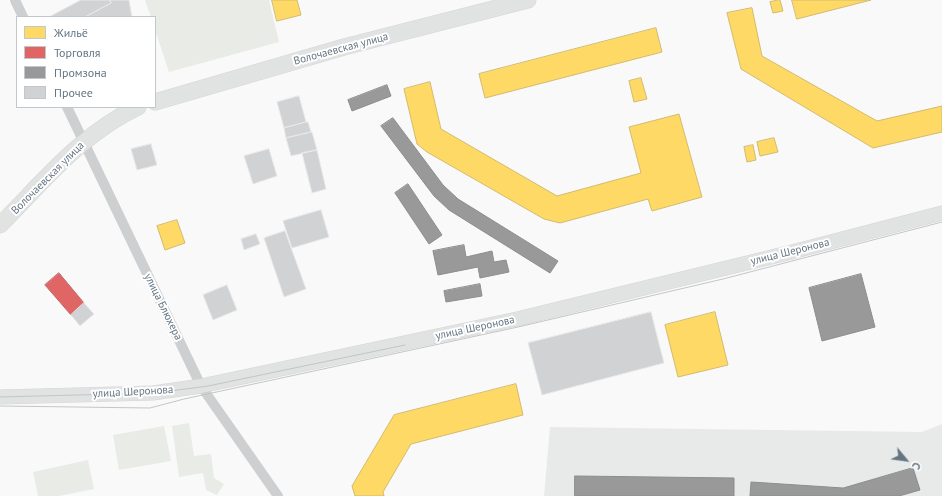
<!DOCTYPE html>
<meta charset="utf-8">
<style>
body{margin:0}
#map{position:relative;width:942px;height:496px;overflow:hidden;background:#f9f9f9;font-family:"PT Sans",sans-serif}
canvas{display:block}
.legend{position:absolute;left:16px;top:16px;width:140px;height:92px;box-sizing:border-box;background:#fff;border:1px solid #c1c8cd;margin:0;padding:5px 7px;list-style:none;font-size:12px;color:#657683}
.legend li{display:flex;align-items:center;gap:8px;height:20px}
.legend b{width:20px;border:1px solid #c1c8cd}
.north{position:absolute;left:886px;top:440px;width:40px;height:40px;-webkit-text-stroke:3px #fff;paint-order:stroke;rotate:119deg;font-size:11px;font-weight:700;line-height:16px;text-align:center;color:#657683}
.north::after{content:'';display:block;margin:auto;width:14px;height:18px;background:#657683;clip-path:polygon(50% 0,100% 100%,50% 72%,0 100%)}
</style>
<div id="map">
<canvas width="942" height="496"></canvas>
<ul class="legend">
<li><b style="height:11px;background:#ffd966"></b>Жильё</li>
<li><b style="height:11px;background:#e06666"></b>Торговля</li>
<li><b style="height:11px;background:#999"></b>Промзона</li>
<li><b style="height:11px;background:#d0d2d3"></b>Прочее</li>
</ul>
<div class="north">С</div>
</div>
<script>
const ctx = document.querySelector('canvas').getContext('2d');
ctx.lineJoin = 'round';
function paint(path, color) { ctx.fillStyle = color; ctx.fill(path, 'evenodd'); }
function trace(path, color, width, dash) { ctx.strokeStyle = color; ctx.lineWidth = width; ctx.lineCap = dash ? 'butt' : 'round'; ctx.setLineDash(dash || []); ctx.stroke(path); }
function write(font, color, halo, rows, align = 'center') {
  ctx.font = font + ' "PT Sans",sans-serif'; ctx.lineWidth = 4; ctx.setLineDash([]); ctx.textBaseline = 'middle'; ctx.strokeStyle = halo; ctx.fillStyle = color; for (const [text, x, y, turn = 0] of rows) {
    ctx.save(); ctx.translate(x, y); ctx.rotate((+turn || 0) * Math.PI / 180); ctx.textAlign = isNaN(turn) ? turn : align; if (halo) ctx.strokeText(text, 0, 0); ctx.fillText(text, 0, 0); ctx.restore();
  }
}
paint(new Path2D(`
 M942,424V496H544L550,427L922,432Z`), '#e8e9e9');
paint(new Path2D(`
 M145,0H269L279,42L169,72L155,30V17H151Z
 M189,423L194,456L211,454L214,478L224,484L217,495L206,490L203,473L179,477L172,426Z
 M164,426L171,461L119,470L113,435Z
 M88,460L94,489L59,496H38L33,472Z`), '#e8ebe6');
const homes = new Path2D(`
 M272,0H297L301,15L277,21Z
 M780,0L783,11L773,13L770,2Z
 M792,0H871L797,19Z
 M752,8L762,56L877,121L942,106V132L873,148L741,69L727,13Z
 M656,28L662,52L485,98L479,74Z
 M641,78L647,99L634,102L629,81Z
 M430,82L441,129L557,196L641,173L629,127L679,114L702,197L652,211L648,199L560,223L544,219L427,152L417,144L404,89Z
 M774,138L778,152L760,156L757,142Z
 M753,145L756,160L747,162L744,147Z
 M177,220L185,243L165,250L157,226Z
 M715,312L728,365L678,377L665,325Z
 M516,384L523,415L411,444L383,492L384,496H355L352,486L394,415Z`);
paint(homes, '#ffd966');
trace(homes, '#d1bb6f', 1);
const shops = new Path2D(`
 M59,273L84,303L71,315L45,285Z`);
paint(shops, '#e06666');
trace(shops, '#bb6b6f', 1);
const industry = new Path2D(`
 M387,85L391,96L352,111L348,100Z
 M393,118L443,185L458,199L558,261L550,273L449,210L434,196L381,126Z
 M408,184L442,235L429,244L395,193Z
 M464,245L466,257L492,251L494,262L506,260L509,272L480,278L478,267L438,275L433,251Z
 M861,274L875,327L822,341L809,288Z
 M480,284L482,296L446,302L444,291Z
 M913,468L920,490L899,496H750L751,482L843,488Z
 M575,476L734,478V496H575Z`);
paint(industry, '#999');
trace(industry, '#898e92', 1);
const building = new Path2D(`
 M81,0H110L111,3L85,17H49Z
 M110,0H129L132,17H85L111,3Z
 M299,96L306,122L284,128L277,102Z
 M306,122H308L311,132L286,138L284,128Z
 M311,132H312L317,150L291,156L286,138Z
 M151,144L157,165L137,170L131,149Z
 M269,149L277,176L253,184L244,156Z
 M317,150L326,189L312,193L302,153Z
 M321,210L329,237L292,248L283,221Z
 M285,231L306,289L284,297L264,238Z
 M256,234L260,244L244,250L241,239Z
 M227,285L237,310L213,320L203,295Z
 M84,303L94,314L80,326L71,315Z
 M651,312L664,363L542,395L528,343Z`);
paint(building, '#d0d2d3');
trace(building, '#e8e8e8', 1);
const secondary = new Path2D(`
 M0,397L153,393L201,386L517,319L788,253L942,213`);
const primary = new Path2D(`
 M155,102L344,47L528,0
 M0,225C42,183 82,133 138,107`);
trace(secondary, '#d5d6d7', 15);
trace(primary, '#d5d6d7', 17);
trace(new Path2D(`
 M15,0L23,17
 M67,107L201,386L278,496`), '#cecfd0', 10);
trace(secondary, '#e1e2e2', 14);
trace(primary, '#e1e2e2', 16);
trace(new Path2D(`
 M0,397L155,393L208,386L405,345
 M0,406L150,408L184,399L518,327L723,279L942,222`), '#c3c5c6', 1);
write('11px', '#657683', '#fff', [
 ["Волочаевская улица",341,49,-15],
 ["Волочаевская улица",48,178,-45],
 ["улица Шеронова",790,252,-14],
 ["улица Блюхера",163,307,64],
 ["улица Шеронова",475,328,-12],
 ["улица Шеронова",133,392,-3]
]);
</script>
